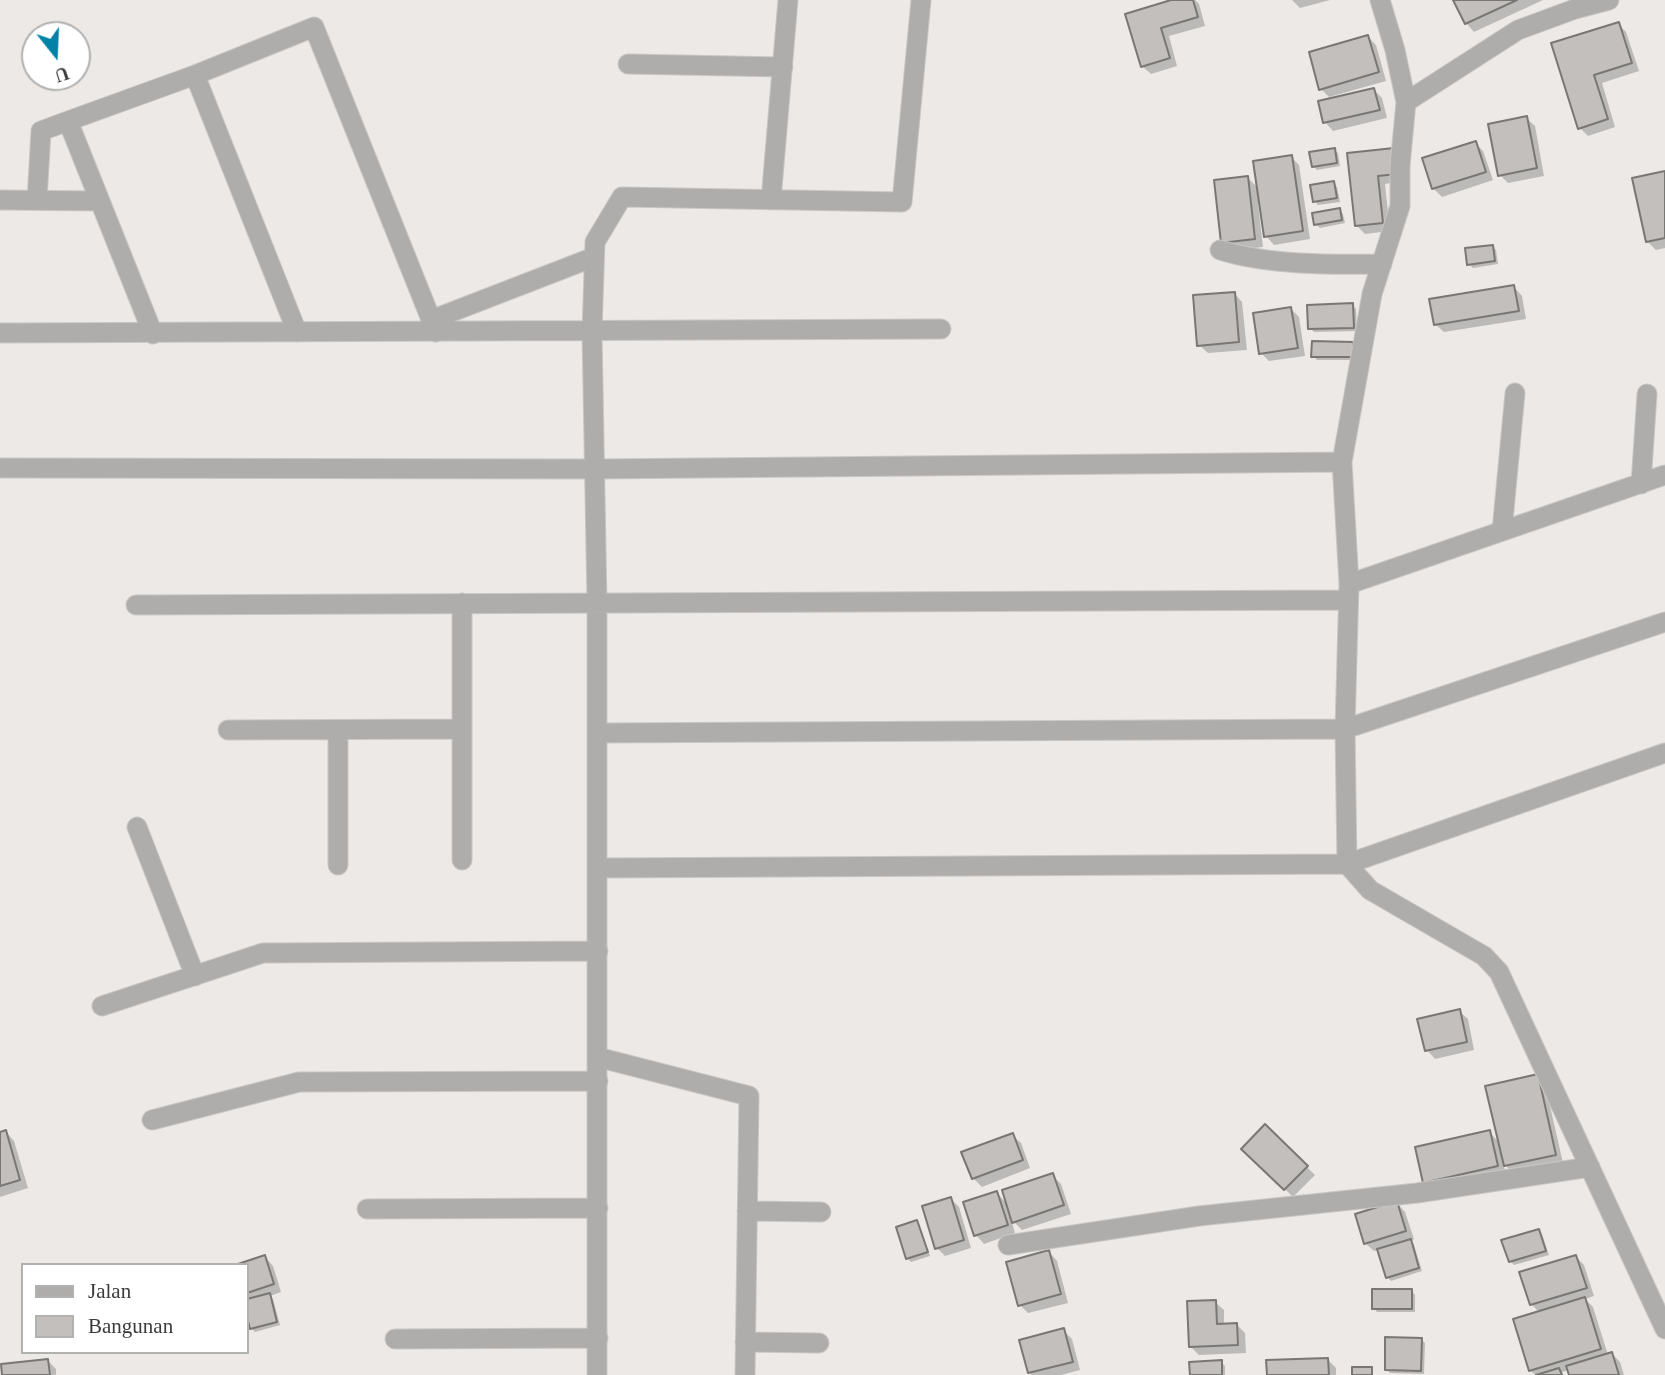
<!DOCTYPE html>
<style>
body{margin:0}
#map{position:relative;width:1665px;height:1375px;overflow:hidden;background:#ece9e6;font-family:Georgia,serif}
canvas{display:block}
.legend{position:absolute;left:21px;top:1263px;width:228px;height:91px;box-sizing:border-box;background:#fff;border:2px solid #b1b1b0;margin:0;padding:9px 12px;list-style:none;font-size:21px;color:#3c3b3a}
.legend li{display:flex;align-items:center;gap:14px;height:35px}
.legend b{width:35px;border:2px solid #b1b1b0}
.north{position:absolute;left:21px;top:21px;width:70px;height:70px;box-sizing:border-box;background:#fff;border:2px solid #b1b1b0;border-radius:50%;rotate:162deg;font-size:19px;font-weight:700;line-height:28px;text-align:center;color:#3c3b3a}
.north::after{content:'';display:block;margin:auto;width:24px;height:32px;background:#0081a6;clip-path:polygon(50% 0,100% 100%,50% 72%,0 100%)}
</style>
<div id="map">
<canvas width="1665" height="1375"></canvas>
<ul class="legend">
<li><b style="height:9px;background:#aeadac"></b>Jalan</li>
<li><b style="height:19px;background:#c2bfbc"></b>Bangunan</li>
</ul>
<div class="north">U</div>
</div>
<script>
const ctx = document.querySelector('canvas').getContext('2d');
ctx.lineJoin = 'round';
function paint(path, color) { ctx.fillStyle = color; ctx.fill(path, 'evenodd'); }
function trace(path, color, width, dash) { ctx.strokeStyle = color; ctx.lineWidth = width; ctx.lineCap = dash ? 'butt' : 'round'; ctx.setLineDash(dash || []); ctx.stroke(path); }
paint(new Path2D(`
 M1177,0H1195L1199,4L1205,26L1169,36L1177,66L1151,74L1142,66L1127,15Z
 M1292,0H1330L1300,8Z
 M1455,0H1543L1474,32L1466,23Z
 M1618,24L1626,32L1639,71L1602,83L1615,127L1588,136L1580,128L1554,45Z
 M1368,37L1376,45L1386,81L1329,97L1321,89Z
 M1374,90L1382,98L1387,118L1333,131L1325,122Z
 M1526,118L1535,126L1544,176L1508,183L1500,175Z
 M1475,143L1483,151L1493,180L1442,197L1433,188Z
 M1334,150L1338,153L1340,166L1317,170L1313,166Z
 M1350,154L1404,181L1385,184L1390,231L1365,234L1357,226Z
 M1291,157L1299,165L1310,239L1274,245L1266,236L1261,204H1258L1263,247L1231,251L1223,243L1248,178L1259,189Z
 M1665,173V248L1656,250L1647,241Z
 M1333,183L1337,187L1340,202L1318,205L1315,201Z
 M1340,210L1343,214L1345,223L1320,228L1316,224Z
 M1492,246L1496,250L1498,264L1473,268L1469,264Z
 M1514,287L1522,296L1526,319L1444,332L1435,324Z
 M1234,293L1242,302L1247,350L1208,353L1199,345Z
 M1352,305L1356,309L1357,331L1314,332L1310,328Z
 M1291,309L1299,317L1305,356L1269,361L1261,353Z
 M1353,344L1356,347V360H1317L1313,356Z
 M1459,1011L1468,1019L1474,1050L1435,1059L1427,1050Z
 M1537,1076L1545,1084L1563,1163L1514,1174L1503,1163L1506,1174L1425,1182L1489,1132L1500,1143Z
 M1265,1127L1315,1175L1293,1197L1244,1149Z
 M6,1132L14,1141L28,1188L0,1197V1134Z
 M1012,1135L1021,1143L1030,1168L982,1187L973,1178Z
 M1052,1175L1061,1184L1071,1214L1022,1230L1011,1219L1015,1233L984,1244L976,1235L997,1193L1008,1205Z
 M951,1199L959,1207L971,1248L945,1256L937,1248Z
 M1397,1203L1405,1212L1414,1239L1410,1241L1414,1245L1422,1271L1391,1281L1387,1277L1379,1250L1374,1251L1365,1243Z
 M917,1222L920,1226L930,1256L911,1262L907,1258Z
 M1538,1230L1542,1234L1549,1255L1514,1265L1510,1261Z
 M1049,1252L1057,1261L1068,1303L1028,1313L1020,1305Z
 M265,1257L273,1266L281,1292L270,1296L273,1299L280,1325L255,1332L251,1328L247,1310V1265Z
 M1576,1257L1584,1265L1594,1296L1585,1299L1593,1307L1608,1355L1612,1354L1620,1362L1624,1375H1570L1569,1370L1562,1372L1563,1375H1535L1530,1370L1539,1312L1531,1304Z
 M1412,1291L1415,1295V1312H1377L1374,1308Z
 M1215,1302L1224,1310V1325H1237L1245,1333L1246,1353L1199,1355L1191,1347Z
 M1063,1330L1072,1339L1080,1370L1061,1375H1032L1029,1373Z
 M1421,1339L1425,1343L1424,1374L1390,1373L1387,1369Z
 M1328,1360L1336,1368V1375H1269Z
 M48,1361L56,1369V1375H4Z
 M1221,1362L1225,1366V1375H1192Z`), '#0003');
const building = new Path2D(`
 M1171,0H1193L1198,17L1161,28L1170,58L1141,67L1125,14Z
 M1453,0H1517L1465,24Z
 M1619,22L1632,63L1594,75L1608,119L1578,129L1551,43Z
 M1368,35L1379,72L1319,90L1309,52Z
 M1374,88L1380,110L1323,123L1318,101Z
 M1527,116L1537,168L1498,176L1488,124Z
 M1476,141L1486,172L1432,189L1422,158Z
 M1335,148L1337,163L1312,167L1309,152Z
 M1394,148L1397,174L1378,176L1383,223L1355,226L1347,153Z
 M1292,155L1303,231L1264,237L1253,161Z
 M1665,171V238L1646,242L1632,178Z
 M1248,176L1255,239L1221,243L1214,180Z
 M1334,181L1337,198L1313,202L1310,185Z
 M1340,208L1342,220L1314,225L1312,213Z
 M1493,245L1495,261L1467,265L1465,248Z
 M1514,285L1519,311L1434,325L1429,299Z
 M1235,292L1239,342L1197,346L1193,295Z
 M1353,303L1354,328L1308,329L1307,305Z
 M1291,307L1298,348L1259,354L1253,313Z
 M1312,341L1353,342V357H1311Z
 M1460,1009L1467,1042L1425,1051L1417,1019Z
 M1538,1074L1556,1155L1504,1166L1485,1086Z
 M1265,1124L1308,1166L1284,1190L1241,1149Z
 M6,1130L20,1180L0,1186V1132Z
 M1490,1130L1498,1166L1423,1183L1415,1147Z
 M1013,1133L1023,1160L972,1179L961,1152Z
 M1053,1173L1064,1205L1012,1223L1002,1190Z
 M997,1191L1008,1225L974,1236L963,1202Z
 M951,1197L964,1240L935,1249L922,1206Z
 M1397,1201L1406,1231L1364,1244L1355,1214Z
 M917,1220L928,1252L906,1259L896,1227Z
 M1539,1229L1546,1251L1509,1262L1501,1240Z
 M1411,1239L1419,1268L1386,1278L1377,1249Z
 M1049,1250L1061,1294L1018,1306L1006,1262Z
 M265,1255L274,1284L247,1293V1265H235Z
 M1576,1255L1587,1288L1530,1305L1519,1272Z
 M1372,1289H1412V1309H1372Z
 M270,1293L277,1322L250,1329L247,1317V1299Z
 M1585,1297L1601,1349L1529,1371L1513,1319Z
 M1216,1300L1217,1324L1237,1323L1238,1345L1189,1347L1187,1301Z
 M1064,1328L1073,1362L1028,1373L1019,1340Z
 M1385,1337L1422,1338L1421,1371L1385,1370Z
 M1612,1352L1619,1375H1569L1566,1366Z
 M1328,1358L1329,1375H1267L1266,1360Z
 M48,1359L50,1375H2L1,1364Z
 M1222,1360V1375H1190L1189,1362Z
 M1352,1367H1372V1375H1352Z
 M1559,1368L1562,1375H1536Z`);
paint(building, '#c2bfbc');
trace(building, '#797774', 2);
const minor = new Path2D(`
 M1380,0L1395,50L1406,102L1400,166V206L1372,294L1342,462L1349,584L1345,729L1347,864L1370,890L1484,956L1499,972L1665,1329
 M628,64L783,67
 M195,75L297,332
 M1406,102L1518,30L1575,9L1609,0
 M0,200L100,201
 M37,200L41,131L68,121
 M771,200L788,0
 M1220,250C1267,265 1332,265 1382,264
 M431,320L594,257
 M0,333L941,329
 M153,334L68,121L195,75L314,27L436,332
 M0,468L595,469L1342,462
 M1641,484L1647,394
 M1502,531L1515,393
 M1349,584L1665,475
 M136,605L1348,600
 M228,730L462,729
 M338,730V865
 M598,733L1345,729L1665,622
 M137,827L195,976
 M462,860V603
 M598,868L1347,864L1665,753
 M102,1006L263,953L598,951
 M597,1057L749,1096L745,1375
 M152,1120L299,1082L598,1081
 M367,1209L598,1208
 M747,1211L821,1212
 M1008,1245L1199,1216L1417,1193L1590,1167
 M395,1339L598,1338
 M745,1342L819,1343
 M597,1375V603L592,332L595,242L622,197L902,202L921,0`);
trace(minor, '#c9c6c4', 21);
trace(minor, '#aeadac', 19);
</script>
